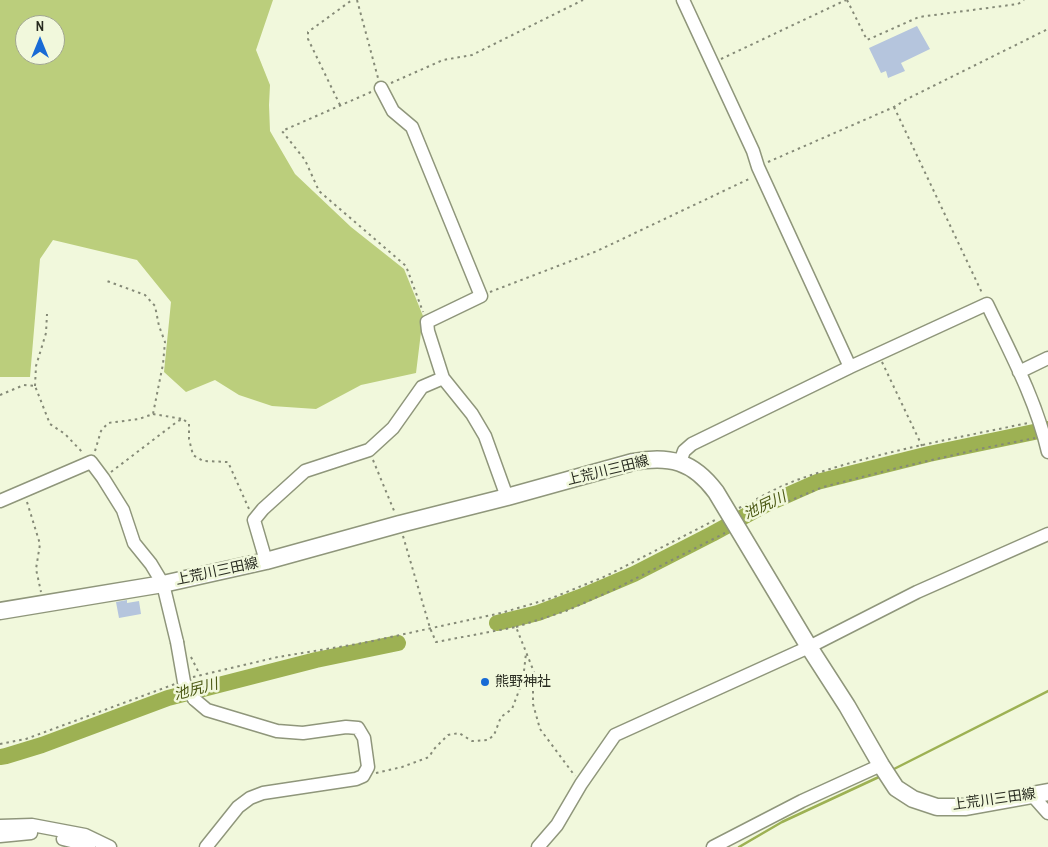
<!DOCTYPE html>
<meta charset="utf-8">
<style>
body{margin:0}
#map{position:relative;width:1048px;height:847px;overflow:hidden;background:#f1f8dc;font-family:"Archivo Narrow",sans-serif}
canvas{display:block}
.north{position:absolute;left:15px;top:15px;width:50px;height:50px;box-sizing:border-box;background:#f1f8dc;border:1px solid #a1a691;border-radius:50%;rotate:0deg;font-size:14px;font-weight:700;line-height:20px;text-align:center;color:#282b20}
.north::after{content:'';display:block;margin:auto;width:18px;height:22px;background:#186bd5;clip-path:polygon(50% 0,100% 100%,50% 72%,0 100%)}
</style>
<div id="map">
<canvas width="1048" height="847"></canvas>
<div class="north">N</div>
</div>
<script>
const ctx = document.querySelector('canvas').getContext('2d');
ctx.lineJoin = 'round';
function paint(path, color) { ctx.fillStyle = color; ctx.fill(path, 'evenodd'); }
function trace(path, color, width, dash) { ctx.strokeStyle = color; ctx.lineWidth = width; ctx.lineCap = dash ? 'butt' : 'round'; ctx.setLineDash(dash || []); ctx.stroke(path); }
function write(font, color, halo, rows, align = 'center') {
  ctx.font = font + ' "Archivo Narrow","Noto Sans JP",sans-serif'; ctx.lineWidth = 5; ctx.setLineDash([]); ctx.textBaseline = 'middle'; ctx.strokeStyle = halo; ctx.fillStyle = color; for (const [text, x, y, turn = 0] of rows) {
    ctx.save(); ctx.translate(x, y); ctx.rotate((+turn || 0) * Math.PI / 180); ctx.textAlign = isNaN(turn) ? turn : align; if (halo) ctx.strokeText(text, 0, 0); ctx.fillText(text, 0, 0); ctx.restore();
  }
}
paint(new Path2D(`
 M0,0H273L256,50L270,85L269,105L270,131L295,174L351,227L404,269L423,316L416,373L361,385L316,409L272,406L239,395L215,380L186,392L164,372L171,302L137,260L53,240L40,259L30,377H0ZM25,25H55V55H25Z`), '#bbce7c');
trace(new Path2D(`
 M892,770L1048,691
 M739,847L782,822L881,776`), '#9db153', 2.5);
trace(new Path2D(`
 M497,623L538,613L580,597L634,574L712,534L765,505L817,482L929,454L1048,429
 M0,757L6,756L42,745L168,698L316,660L398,643`), '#9db153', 16);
paint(new Path2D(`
 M917,26L930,49L901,63L905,71L888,78L886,71L881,73L869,48Z
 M127,600V603L139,601L141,614L119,618L116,602Z`), '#b5c5dd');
const minor = new Path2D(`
 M683,0L753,151L758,167L850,367
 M381,88L393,111L412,127L481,296L427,322L428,331L443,378L472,414L485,436L507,497
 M1019,372L1048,358
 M680,462L684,451L692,444L850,367L987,304C1010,352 1036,400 1048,452
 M0,501L91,462L103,478L123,510L134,543L151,564L163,584L177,642
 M266,561L254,520L263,509L305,471L369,450L393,428L422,387L443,378
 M194,699L207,710L277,731L303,733L346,727L358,728L364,738L368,767L363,776L356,779L263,793L250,798L238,807L206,847
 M1032,795L1048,813
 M0,826L32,825L85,835L110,847
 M0,836L31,833
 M63,839L84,844L89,847
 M538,847L557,825L581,784L615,735L809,647L917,592L1048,534
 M713,847L802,801L881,765`);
const major = new Path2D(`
 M0,611L163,584L266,561L400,524L507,497L633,462C669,455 693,461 716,492L809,647L847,706L881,765L896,788L913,799L937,807H966L1048,792`);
trace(minor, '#8f967b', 15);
trace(major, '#8f967b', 19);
trace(new Path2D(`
 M357,0L378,78
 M847,0L867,40L919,17L1018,4L1024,0
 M721,59L846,0
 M391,83L443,60L472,55L583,0
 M371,92L282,131L305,160L319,191L406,266L423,312
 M340,105L308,39V32L352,0
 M894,107L983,295
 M768,162L894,107L907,99L1048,29
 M490,292L597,251L751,178
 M882,362L922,446
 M35,386L36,366L46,333L47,314
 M0,395L24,385L35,386L50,424L65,434L84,454
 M153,414L183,419
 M95,451L101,431L108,423L139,419L153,414L163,364L165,342L159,326L155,306L145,295L107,281
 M373,460L395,513
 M111,472L178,421L183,419L189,424V439L193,455L203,461L228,462L249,509
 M27,502L40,544L36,569L41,592
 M739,508C758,499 777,487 797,480C872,453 951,439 1028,423
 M747,521L767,510L823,487L897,468L984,448L1035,438
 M403,536L430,628L436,642L516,627L534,672L533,685V704L540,729L575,776
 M516,627L566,611L613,590L725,533
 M191,657L200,675
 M193,677L278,657L363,643L501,613L552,598L606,576L717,519
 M0,744L26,739L175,684
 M376,773L402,767L429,757L434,749L448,735L459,733L472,741L488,740L494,735L501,717L512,709L523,680L526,653`), '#858a77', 2, [2.5, 4]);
trace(minor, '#fff', 12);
trace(major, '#fff', 16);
const minorBridge = new Path2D(`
 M177,642L184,682L194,699`);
trace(minorBridge, '#8f967b', 15, []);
trace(minorBridge, '#fff', 12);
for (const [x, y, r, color] of [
 [485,682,5,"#186bd5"]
]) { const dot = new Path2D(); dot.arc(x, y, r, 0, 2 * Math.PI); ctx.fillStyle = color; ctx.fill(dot); trace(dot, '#f1f8dc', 2); }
write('14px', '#282b20', '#f1f8dc', [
 ["上荒川三田線",608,471,-14],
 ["上荒川三田線",217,572,-12],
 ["上荒川三田線",994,800,-8]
]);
write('14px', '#282b20', '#f1f8dc', [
 ["熊野神社",495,682]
], 'left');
write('italic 15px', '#4d5a16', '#f1f8dc', [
 ["池尻川",765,506,-25],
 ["池尻川",196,690,-15]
]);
</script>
